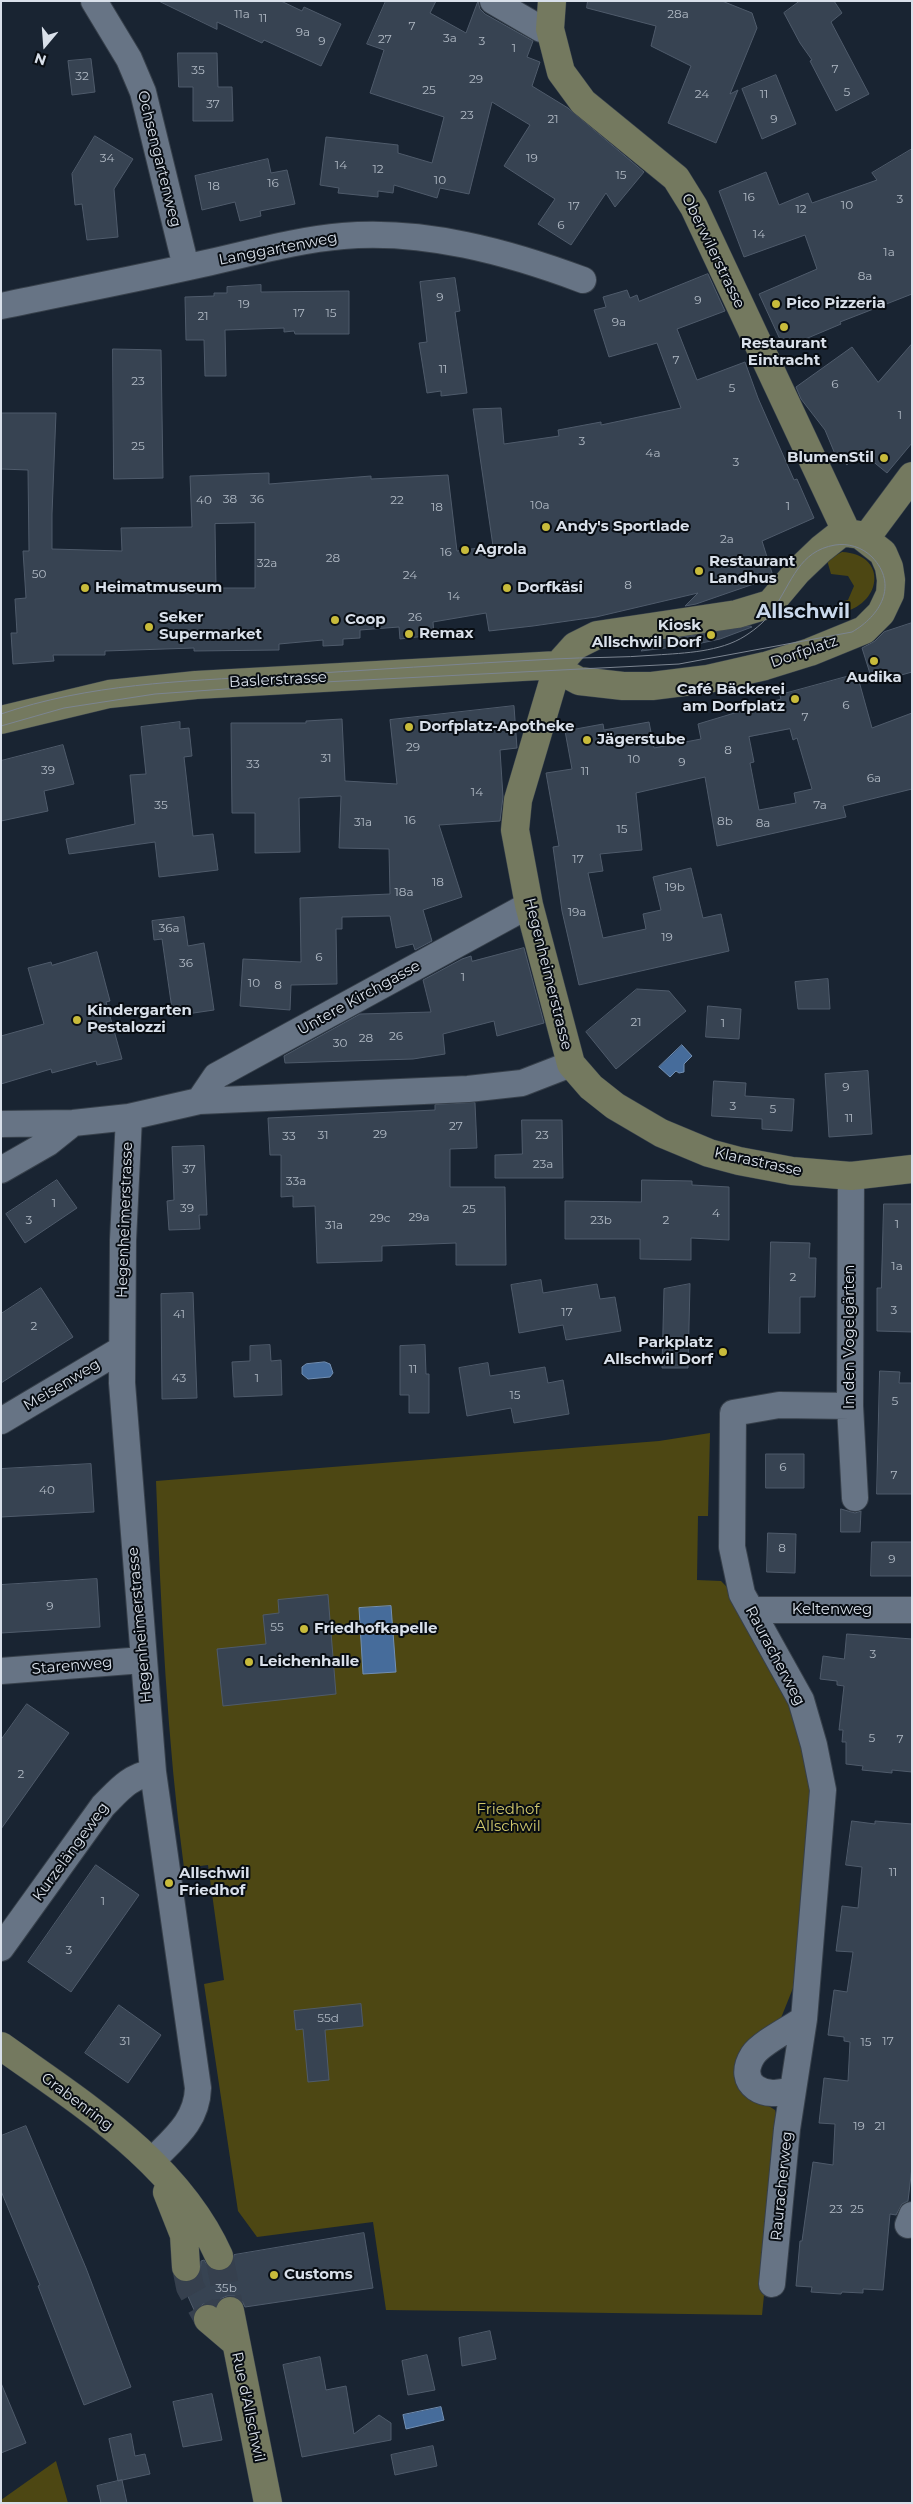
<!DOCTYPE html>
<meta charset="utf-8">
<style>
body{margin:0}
#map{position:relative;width:913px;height:2504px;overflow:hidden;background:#192432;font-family:Montserrat,sans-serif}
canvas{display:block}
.frame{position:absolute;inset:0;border:2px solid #d9e0ea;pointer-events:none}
.north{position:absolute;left:20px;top:20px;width:50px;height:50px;-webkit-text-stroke:4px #080d13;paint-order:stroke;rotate:198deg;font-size:14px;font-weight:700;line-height:20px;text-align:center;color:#d9e0ea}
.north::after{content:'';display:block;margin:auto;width:18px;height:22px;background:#d9e0ea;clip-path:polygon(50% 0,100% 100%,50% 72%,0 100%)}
</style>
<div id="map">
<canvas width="913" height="2504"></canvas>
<div class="frame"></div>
<div class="north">N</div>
</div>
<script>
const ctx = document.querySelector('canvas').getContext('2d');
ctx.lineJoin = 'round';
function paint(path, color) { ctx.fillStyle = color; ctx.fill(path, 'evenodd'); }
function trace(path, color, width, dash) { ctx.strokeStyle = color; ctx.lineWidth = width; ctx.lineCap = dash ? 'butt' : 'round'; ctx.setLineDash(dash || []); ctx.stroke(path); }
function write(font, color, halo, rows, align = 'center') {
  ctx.font = font + ' Montserrat,sans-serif'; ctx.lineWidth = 4; ctx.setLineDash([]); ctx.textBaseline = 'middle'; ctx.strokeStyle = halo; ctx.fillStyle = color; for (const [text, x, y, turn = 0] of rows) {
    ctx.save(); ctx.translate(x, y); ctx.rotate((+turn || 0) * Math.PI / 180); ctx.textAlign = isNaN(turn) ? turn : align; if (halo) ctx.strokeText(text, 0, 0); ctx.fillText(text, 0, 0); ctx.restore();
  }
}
paint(new Path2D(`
 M842,552C887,554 883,602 844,612L841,602L848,600L854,586L848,576L831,574L827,560Z
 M710,1433L708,1516H698L697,1580L721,1581L731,1591L788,1700L811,1779L813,1836L793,1988L781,2018L746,2051L764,2103L775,2110L778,2122L772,2216L762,2315L386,2310L373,2222L257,2237L238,2211L204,1984L224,1980L208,1865L184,1868C167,1740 161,1610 156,1481L659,1441Z
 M56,2461L68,2503H1V2500Z`), '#4d4713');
const water = new Path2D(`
 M682,1045L692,1056L684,1064V1072L679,1073L676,1071L670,1077L659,1067Z
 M325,1362L330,1364L333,1373L330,1377L308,1379L302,1374V1367L306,1364Z
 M391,1606L396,1672L363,1674L359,1608Z
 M441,2407L444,2420L406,2429L403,2415Z`);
paint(water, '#466c9b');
trace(water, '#728fb3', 1);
const building = new Path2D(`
 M159,1H281L302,11L304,7L341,24L321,66L264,40L262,43L217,22V29Z
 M386,1H436L430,13L466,33L478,1L480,9L485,14L533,41L527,57L540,62L532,86L568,108L644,172L615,207L606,193L571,245L538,224L555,199L504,166L530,125L492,102L469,194L440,188L437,198L394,185L393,193L378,191V197L338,193L339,188L320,185L326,137L398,145V153L432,163L444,117L370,93L384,50L367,44Z
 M588,1H722L752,13L757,28L730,94L738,90L716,143L668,123L691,66L651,46L656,26L587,8Z
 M800,1H834L842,13L831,22L869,94L836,111L810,61L812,60L800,43L784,13Z
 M178,53H217L218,87H232L233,121H193V87H179Z
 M91,59L95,92L72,95L68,61Z
 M776,75L796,124L762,139L742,89Z
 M95,136L133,159L114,189L118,237L87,240L82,204L75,205L72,174Z
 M912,149V294L840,322L841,324L784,348L759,294L817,269L805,235L744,257L719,191L766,172L779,205L808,193L812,203L877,180L872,173Z
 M268,159L271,173L287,170L295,204L260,211L261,216L240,221L235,202L202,210L195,176Z
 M708,274L725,311L677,329L697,380L745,362L758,398L794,480L797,479L814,518L762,541L773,576L771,578L696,604L685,606L698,593L596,617L533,626L489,631L486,613L433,622L434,635L400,639L399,627L360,630V638L343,639V645L323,646V640L279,644V650L194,651V648L105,651V655H53L54,661L13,664L11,633H17L15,599L26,598L23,551H29L28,470L1,469V413H56L52,514V549L122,551L121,528L192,527L190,476L269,473V484L371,476V479L448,475L457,551L493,546L473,409L501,408L504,444L559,436L558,430L601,422V425L681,408L657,343L609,357L594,310L606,307L603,297L627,290L630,298L637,295L639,301ZM255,523V588H216L215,524Z
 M455,278L460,311L455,312L467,393L441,396V391L427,393L419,343L427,342L420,282Z
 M261,285V292L349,291V334H295L294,331L284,332V328L225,330L226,376H205L204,340H186L185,297L214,296V293H227V287Z
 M912,344V443L887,473L859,450L847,465L835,454L825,430L801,399L796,387L852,347L878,382Z
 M113,349L161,350L163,478L114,479Z
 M912,623V672L873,683L862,648L875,641L884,632Z
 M750,626L752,627L720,639L697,644L641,651L648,643Z
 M857,674L872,728L912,713V789L843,806L846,817L717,846L705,777L636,793L642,850L600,854L603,871L588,873L603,938L646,929L643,914L661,910L653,877L691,868L703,918L721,914L729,951L579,985L562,911L553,847L559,846L546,773L572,769L565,731L603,724L604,730L649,722L654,748L701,739L698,724L781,699L780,695ZM790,729L793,740L797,738L812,789L794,793L796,803L759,810L750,763L754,762L749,737Z
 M514,706L517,748L500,750L503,797L500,821L439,825L462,897L423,910L432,941L415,950L413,944L396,948L390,916L342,917V929H336L337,984L291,985L290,1010L240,1006L243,959L301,962L300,898L390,894L389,849L339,848L341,796L299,798L300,852L255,853V813H232L231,723H306V721L342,719L345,781L397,784L390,720Z
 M180,722V729L189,728L192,756L184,757L193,836L213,834L218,870L159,877L155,842L69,854L66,839L135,824L130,775L146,774L141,727Z
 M63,745L74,784L44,791L48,811L1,821V761Z
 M184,917L188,946L204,943L214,1010L173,1016L162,939L154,940L152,921Z
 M524,948L544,1023L497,1036L494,1021L443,1034L445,1054L413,1059L285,1063L284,1056L360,1014L431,1012L423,980L462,959L471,956L472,961Z
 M97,952L110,1001L106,1002L122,1059L97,1065L96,1061L52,1073L51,1069L1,1084V1036L44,1024L28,968L51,962L52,965Z
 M828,979L830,1009H798L795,982Z
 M637,989L669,991L686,1011L616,1069L586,1032Z
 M708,1006L741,1009L739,1039L706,1037Z
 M868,1071L872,1134L829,1137L825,1074Z
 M714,1081L746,1083L745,1096L794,1099L792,1131L762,1129V1119L712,1116Z
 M475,1103L477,1148L450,1149V1187H505L506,1265H456V1243L382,1246V1261L317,1263L315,1206L293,1207V1196L281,1197V1155H270L268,1118L435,1110V1105Z
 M522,1120H562L563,1178H495V1155L522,1154Z
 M204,1146L207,1215H199L200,1229L169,1230L167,1201L174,1200L172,1147Z
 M57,1180L77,1208L25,1243L6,1214Z
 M642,1180L692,1181V1185L729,1187V1240L691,1238V1260L640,1259V1239H565V1201L641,1202Z
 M884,1204H912V1332L877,1331V1288H881Z
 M771,1242L810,1243L809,1258H816L815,1297H800V1333H769Z
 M541,1280L543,1293L597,1284L600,1299L615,1297L621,1331L566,1340L563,1325L519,1333L511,1285Z
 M690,1284L688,1368H662L664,1289Z
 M41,1288L73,1337L1,1383V1314Z
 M193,1293L197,1398L162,1399L161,1294Z
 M270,1345L271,1361L281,1360L282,1395L234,1397L232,1362L250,1361V1346Z
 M425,1345L426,1374H429V1413H409V1395H400V1346Z
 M488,1363L490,1376L545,1367L548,1383L563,1380L569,1414L514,1423L511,1408L467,1416L459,1368Z
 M880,1371L900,1372L899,1383H912V1494H877Z
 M766,1454H804V1488H766Z
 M91,1464L94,1512L1,1517V1469Z
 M841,1509L855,1513L861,1511L860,1532H841Z
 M768,1533L796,1534L795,1573L767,1572Z
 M872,1542H912V1576H871Z
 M97,1579L100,1627L1,1633V1585Z
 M328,1595L336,1694L223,1706L217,1649L266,1644L263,1615L279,1613L278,1600Z
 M847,1634L912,1639V1772L892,1770V1773L862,1770L863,1766L846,1764V1742H842L843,1730H839L844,1686L837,1685V1681L820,1679L823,1656L844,1659Z
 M27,1704L69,1733L1,1829V1740Z
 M852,1821L875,1824V1821L912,1824V2167L908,2201L902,2204L896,2215L890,2214L883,2290L863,2289V2293L842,2292L841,2294L811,2292L812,2287L796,2286L800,2241H802L813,2162L833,2165L835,2124L819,2123L824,2078L848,2081L850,2042L844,2041V2037L828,2035L834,1990L847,1992L853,1952L836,1951L842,1906L858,1908L862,1867L846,1865Z
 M96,1865L139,1895L71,1992L28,1962Z
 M361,2004L363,2026L325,2030L329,2080L308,2082L303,2029L296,2030L294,2011Z
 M119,2005L161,2035L128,2083L85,2053Z
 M26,2126L86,2268L131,2387L84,2405L38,2286L40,2285L1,2191V2136Z
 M364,2233L373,2288L245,2307L242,2301L235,2296H227L220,2299L215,2306L203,2304L195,2312L181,2281L187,2282L195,2280L200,2273L201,2261L204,2260L210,2269L219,2272L226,2270L232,2265L234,2255Z
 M490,2331L496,2359L462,2366L459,2338Z
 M427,2355L435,2390L408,2395L402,2361Z
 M320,2357L326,2390L346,2386L354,2434L379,2415L391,2423V2440L302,2457L283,2365Z
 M1,2383L26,2443L1,2453Z
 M212,2394L222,2440L183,2447L173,2402Z
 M131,2434L135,2456L145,2454L150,2474L118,2481L109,2439Z
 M433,2446L437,2466L395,2475L391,2455Z
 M122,2480L127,2503H101L97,2486Z`);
paint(building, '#374352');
trace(building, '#4f5b6b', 1);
trace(new Path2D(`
 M219,2256L230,2311
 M186,2267L190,2287L208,2319`), '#36404e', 28, [28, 14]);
const street = new Path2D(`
 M94,1L129,59L143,92L186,267
 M493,1L541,29H550
 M1,306C68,292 135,279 202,264C248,254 295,240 343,236C424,229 508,252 583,280
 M199,1101L216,1076L529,905
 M129,1117L123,1240L122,1383L153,1772L198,2088C197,2122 173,2139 151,2162
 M1,1124L73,1123L129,1117L199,1101L468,1089L522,1083L571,1064
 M1,1170L48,1143L73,1123
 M851,1176L850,1406L855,1498
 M1,1421L122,1349
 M752,1610H912
 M1,1671L143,1660
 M1,1948L103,1806C120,1789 129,1777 153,1772
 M792,2089C766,2101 734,2085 753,2055C761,2043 791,2028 804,2019
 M908,2225L912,2215
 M772,2284L787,2129L804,2019L823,1790L814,1745L801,1700L742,1594L732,1547L733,1413L779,1405L850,1406`);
const secondary = new Path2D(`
 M552,1L550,29L561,72L583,102L676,178L694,207L847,533
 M866,538L912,476
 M558,665L566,674L579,681L623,686H652L708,679L765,666L810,652L864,630L881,613L890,594L891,580L889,567L883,553L860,535L847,533L840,534L821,549L797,572L770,604L737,614L597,635L575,646L558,665L518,800L515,830L529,905L571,1064L591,1087L615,1106L661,1133L709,1153L739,1161L792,1171L851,1176L912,1169
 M1,720L109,694L196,685L558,665
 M1,2046C82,2104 177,2162 219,2256
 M167,2192L184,2235L186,2267
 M230,2311L268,2503
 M208,2319L235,2342`);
trace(street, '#37404b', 28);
trace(secondary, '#37404b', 29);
trace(street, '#677485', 26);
trace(secondary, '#74795f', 28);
trace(new Path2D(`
 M1,714C88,684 182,681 273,676C367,670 460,664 554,659C588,657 622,658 656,655C685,653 720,652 745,636C756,629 767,620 774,608C792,582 799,551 835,545C848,543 862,547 872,557C899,585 880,616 852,632L679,664L324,682L155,694L64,708L1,726`), '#7c8591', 1);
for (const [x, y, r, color] of [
 [776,304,5,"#c8bb3b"],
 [784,327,5,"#c8bb3b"],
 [884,458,5,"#c8bb3b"],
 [546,527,5,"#c8bb3b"],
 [465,550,5,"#c8bb3b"],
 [699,571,5,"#c8bb3b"],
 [85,588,5,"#c8bb3b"],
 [507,588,5,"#c8bb3b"],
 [335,620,5,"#c8bb3b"],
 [149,627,5,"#c8bb3b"],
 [409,634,5,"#c8bb3b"],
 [711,635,5,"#c8bb3b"],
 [874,661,5,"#c8bb3b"],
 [795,699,5,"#c8bb3b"],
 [409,727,5,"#c8bb3b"],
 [587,740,5,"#c8bb3b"],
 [77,1020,5,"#c8bb3b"],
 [723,1352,5,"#c8bb3b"],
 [304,1629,5,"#c8bb3b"],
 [249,1662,5,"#c8bb3b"],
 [169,1883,5,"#c8bb3b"],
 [274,2275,5,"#c8bb3b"]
]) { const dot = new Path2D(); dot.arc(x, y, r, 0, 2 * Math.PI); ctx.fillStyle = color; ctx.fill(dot); trace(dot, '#080d13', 2); }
write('12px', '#b0b9c4', null, [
 ["11a",242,14],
 ["28a",678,14],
 ["11",263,18],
 ["7",412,26],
 ["9a",303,32],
 ["3a",450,38],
 ["27",385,39],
 ["9",322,41],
 ["3",482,41],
 ["1",514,48],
 ["7",835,69],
 ["35",198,70],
 ["32",82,76],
 ["29",476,79],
 ["25",429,90],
 ["5",847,92],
 ["24",702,94],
 ["11",764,94],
 ["37",213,104],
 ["23",467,115],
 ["21",553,119],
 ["9",774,119],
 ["34",107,158],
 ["19",532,158],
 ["14",341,165],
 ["12",378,169],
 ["15",621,175],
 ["10",440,180],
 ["16",273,183],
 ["18",214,186],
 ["16",749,197],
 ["3",900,199],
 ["10",847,205],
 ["17",574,206],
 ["12",801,209],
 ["6",561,225],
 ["14",759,234],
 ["1a",889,252],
 ["8a",865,276],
 ["9",440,297],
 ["9",698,300],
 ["19",244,304],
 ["17",299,313],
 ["15",331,313],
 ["21",203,316],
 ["9a",619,322],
 ["7",676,360],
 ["11",443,369],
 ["23",138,381],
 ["6",835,384],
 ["5",732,388],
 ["1",900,415],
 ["3",582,441],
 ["25",138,446],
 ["4a",653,453],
 ["3",736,462],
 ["38",230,499],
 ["36",257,499],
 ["40",204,500],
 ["22",397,500],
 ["10a",540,505],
 ["1",788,506],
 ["18",437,507],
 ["2a",727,539],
 ["16",446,552],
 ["28",333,558],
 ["32a",267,563],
 ["50",39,574],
 ["24",410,575],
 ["8",628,585],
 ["14",454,596],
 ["26",415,617],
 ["6",846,705],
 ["7",805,717],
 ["29",413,747],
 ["8",728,750],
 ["31",326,758],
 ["10",634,759],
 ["9",682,762],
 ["33",253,764],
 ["39",48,770],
 ["11",585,771],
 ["6a",874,778],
 ["14",477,792],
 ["35",161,805],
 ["7a",820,805],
 ["16",410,820],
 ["8b",725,821],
 ["31a",363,822],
 ["8a",763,823],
 ["15",622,829],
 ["17",578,859],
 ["18",438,882],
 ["19b",675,887],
 ["18a",404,892],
 ["19a",577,912],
 ["36a",169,928],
 ["19",667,937],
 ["6",319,957],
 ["36",186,963],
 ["1",463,977],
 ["10",254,983],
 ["8",278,985],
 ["21",636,1022],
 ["1",723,1023],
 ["26",396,1036],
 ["28",366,1038],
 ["30",340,1043],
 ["9",846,1087],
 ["3",733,1106],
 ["5",773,1109],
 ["11",849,1118],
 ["27",456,1126],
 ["29",380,1134],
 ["31",323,1135],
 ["23",542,1135],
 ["33",289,1136],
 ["23a",543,1164],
 ["37",189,1169],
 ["33a",296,1181],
 ["1",54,1203],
 ["39",187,1208],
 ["25",469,1209],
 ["4",716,1213],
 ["29a",419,1217],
 ["29c",380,1218],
 ["3",29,1220],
 ["23b",601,1220],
 ["2",666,1220],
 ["1",897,1224],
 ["31a",334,1225],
 ["1a",897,1266],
 ["2",793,1277],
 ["3",894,1310],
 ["17",567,1312],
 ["41",179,1314],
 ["2",34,1326],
 ["11",413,1369],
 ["43",179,1378],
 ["1",257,1378],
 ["15",515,1395],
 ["5",895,1401],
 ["6",783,1467],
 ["7",894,1475],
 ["40",47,1490],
 ["8",782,1548],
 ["9",892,1559],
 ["9",50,1606],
 ["55",277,1627],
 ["3",873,1654],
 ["5",872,1738],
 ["7",900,1739],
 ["2",21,1774],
 ["11",893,1872],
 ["1",103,1901],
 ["3",69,1950],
 ["55d",328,2018],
 ["31",125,2041],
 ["17",888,2041],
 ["15",866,2042],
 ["19",859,2126],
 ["21",880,2126],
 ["23",836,2209],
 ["25",857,2209],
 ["35b",226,2288]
]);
write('15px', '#d9e0ea', '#080d13', [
 ["Ochsengartenweg",159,159,76],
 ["Langgartenweg",278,249,-11],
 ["Oberwilerstrasse",713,251,64],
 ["Dorfplatz",804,652,-19],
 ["Baslerstrasse",278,680,-3],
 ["Hegenheimerstrasse",548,974,76],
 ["Untere Kirchgasse",359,998,-29],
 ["Klarastrasse",758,1162,12],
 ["Hegenheimerstrasse",125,1220,-88],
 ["In den Vogelgärten",850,1337,-90],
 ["Meisenweg",62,1385,-31],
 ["Keltenweg",832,1610],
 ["Hegenheimerstrasse",140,1625,-95],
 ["Rauracherweg",775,1656,62],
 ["Starenweg",72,1666,-5],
 ["Kurzelängeweg",71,1852,-54],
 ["Grabenring",77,2102,37],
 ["Rauracherweg",782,2186,-84],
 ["Rue d'Allschwil",248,2407,78]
]);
write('bold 15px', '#d9e0ea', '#080d13', [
 ["Pico Pizzeria",786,304],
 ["Restaurant",784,344,"center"],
 ["Eintracht",784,361,"center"],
 ["BlumenStil",874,458,"right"],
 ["Andy's Sportlade",556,527],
 ["Agrola",475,550],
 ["Restaurant",709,562],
 ["Landhus",709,579],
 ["Heimatmuseum",95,588],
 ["Dorfkäsi",517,588],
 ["Seker",159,618],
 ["Supermarket",159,635],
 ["Coop",345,620],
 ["Kiosk",701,626,"right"],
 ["Allschwil Dorf",701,643,"right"],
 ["Remax",419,634],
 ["Audika",874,678,"center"],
 ["Café Bäckerei",785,690,"right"],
 ["am Dorfplatz",785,707,"right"],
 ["Dorfplatz-Apotheke",419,727],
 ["Jägerstube",597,740],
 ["Kindergarten",87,1011],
 ["Pestalozzi",87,1028],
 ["Parkplatz",713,1343,"right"],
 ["Allschwil Dorf",713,1360,"right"],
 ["Friedhofkapelle",314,1629],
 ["Leichenhalle",259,1662],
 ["Allschwil",179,1874],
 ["Friedhof",179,1891],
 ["Customs",284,2275]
], 'left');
write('15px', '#d1c86b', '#080d13', [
 ["Friedhof",508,1810],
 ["Allschwil",508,1827]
]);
write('bold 20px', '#c8d7ea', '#080d13', [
 ["Allschwil",803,612]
]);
</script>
